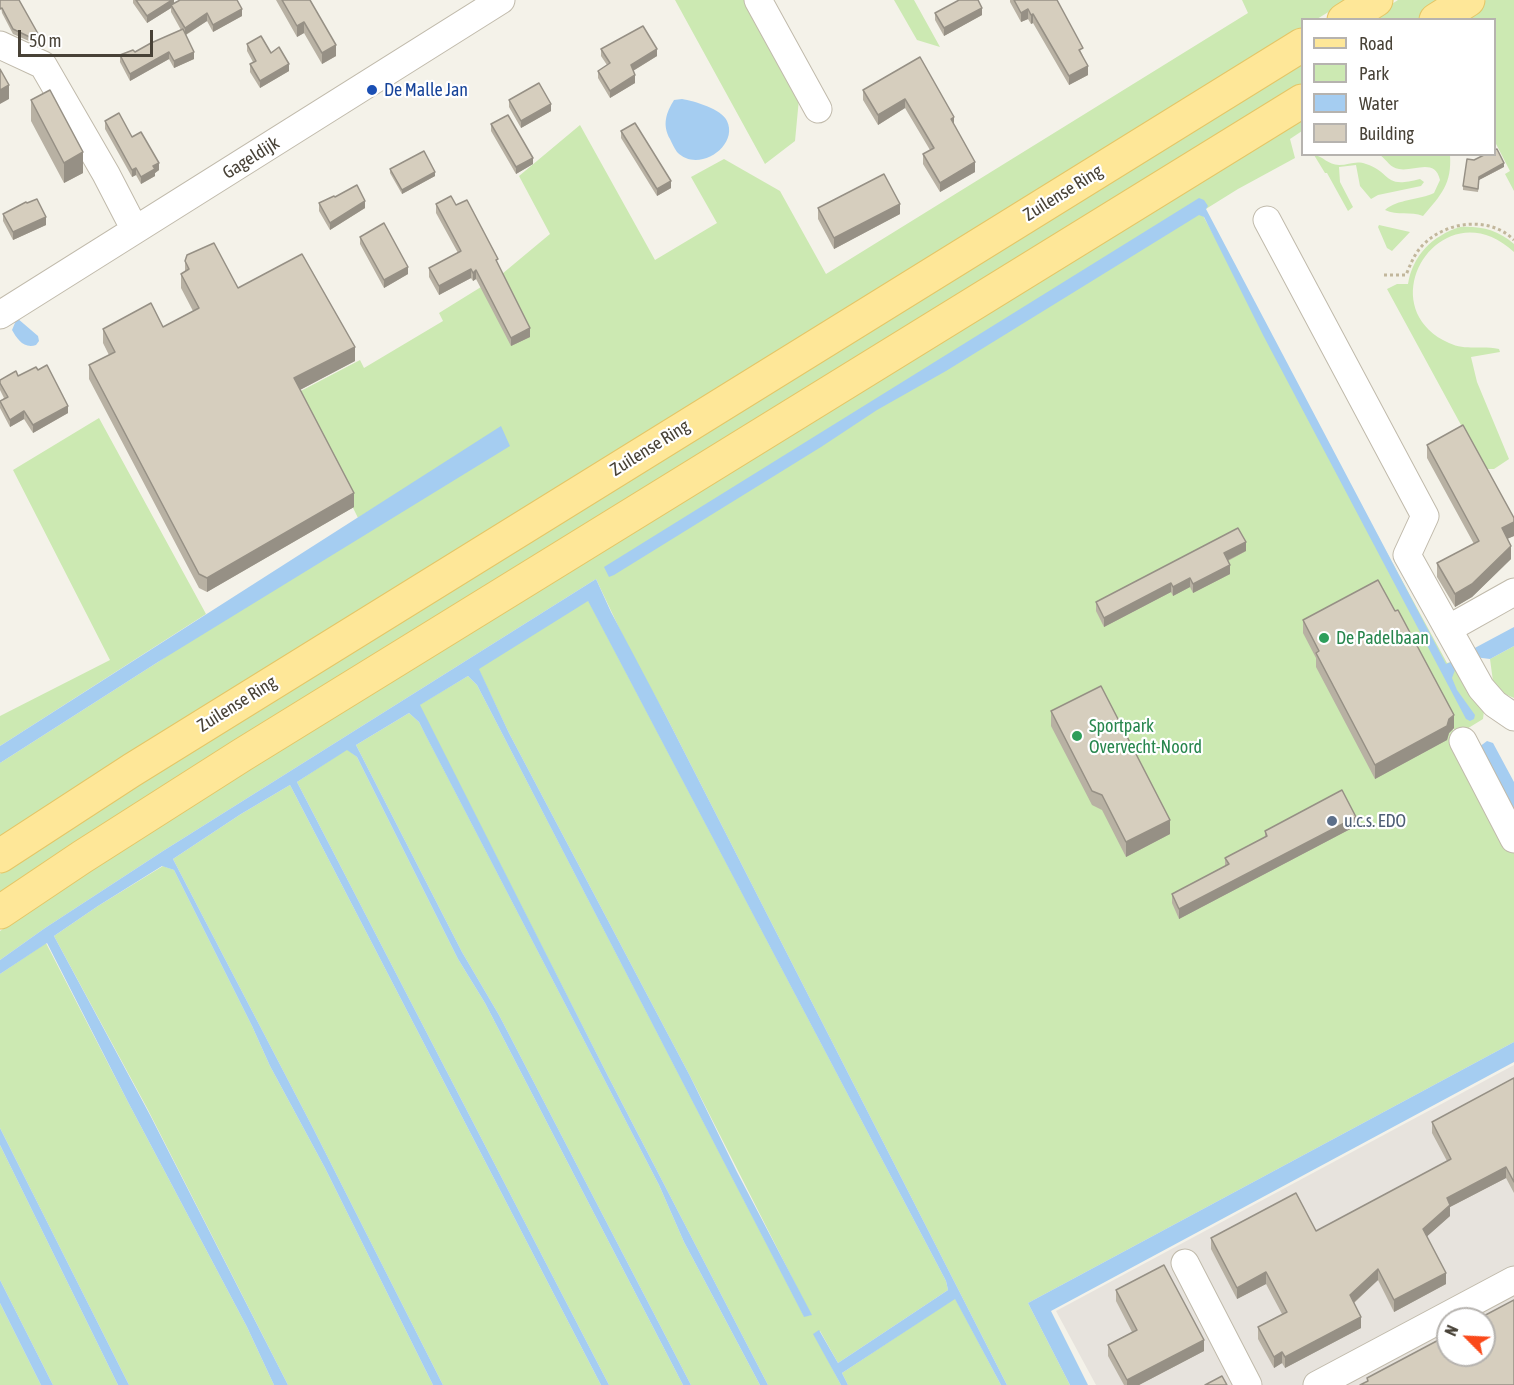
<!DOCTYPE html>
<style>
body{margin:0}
#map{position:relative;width:1514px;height:1385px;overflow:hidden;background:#f4f2e9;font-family:"Asap Condensed",sans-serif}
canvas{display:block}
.legend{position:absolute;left:1301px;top:18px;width:195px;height:138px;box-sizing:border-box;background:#fff;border:2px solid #b6b3af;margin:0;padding:8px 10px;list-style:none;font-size:18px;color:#484237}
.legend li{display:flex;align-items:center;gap:12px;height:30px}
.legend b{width:30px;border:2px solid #b6b3af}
.north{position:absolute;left:1436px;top:1307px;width:60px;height:60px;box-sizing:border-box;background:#fff;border:2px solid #b6b3af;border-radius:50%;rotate:294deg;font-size:16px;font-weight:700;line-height:24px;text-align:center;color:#484237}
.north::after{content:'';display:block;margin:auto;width:21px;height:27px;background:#fa491a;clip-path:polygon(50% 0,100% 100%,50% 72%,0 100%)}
.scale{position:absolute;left:18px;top:30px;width:135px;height:27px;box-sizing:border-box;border:3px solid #484237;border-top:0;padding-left:8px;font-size:18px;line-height:21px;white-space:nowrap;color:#484237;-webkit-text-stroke:4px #fff;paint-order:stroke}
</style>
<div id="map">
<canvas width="1514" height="1385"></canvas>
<ul class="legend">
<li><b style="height:8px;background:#fee798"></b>Road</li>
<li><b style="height:16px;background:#cce9b2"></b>Park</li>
<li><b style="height:16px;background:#a5cdf1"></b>Water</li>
<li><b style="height:16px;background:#d6cebe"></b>Building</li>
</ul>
<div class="north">N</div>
<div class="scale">50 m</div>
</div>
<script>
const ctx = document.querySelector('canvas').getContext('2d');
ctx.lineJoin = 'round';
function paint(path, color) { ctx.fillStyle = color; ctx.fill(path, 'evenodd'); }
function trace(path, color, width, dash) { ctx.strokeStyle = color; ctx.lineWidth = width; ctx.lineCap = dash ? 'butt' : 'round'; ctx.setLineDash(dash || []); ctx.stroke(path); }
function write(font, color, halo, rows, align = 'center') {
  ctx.font = font + ' "Asap Condensed",sans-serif'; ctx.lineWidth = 4.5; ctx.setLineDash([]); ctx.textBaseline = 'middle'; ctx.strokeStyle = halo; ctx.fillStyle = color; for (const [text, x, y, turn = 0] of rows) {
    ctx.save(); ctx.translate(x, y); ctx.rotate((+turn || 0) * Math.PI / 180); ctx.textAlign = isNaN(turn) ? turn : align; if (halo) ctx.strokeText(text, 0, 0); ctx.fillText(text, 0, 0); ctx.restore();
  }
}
paint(new Path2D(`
 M1514,1065V1385H1096L1056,1311ZM1448,1319H1484V1355H1448Z`), '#e7e3dd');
paint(new Path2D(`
 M675,0H753L800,88L795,141L765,164Z
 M894,0H914L940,47L917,40Z
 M1242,0H1348L1317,19L1302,20V28L209,703L0,836V763L158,662L416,482L358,518L297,393L360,360L364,368L443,321L439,313L502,274L550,234L519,176L580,125L655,260L717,223L691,177L724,159L780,191L826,274L1248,13Z
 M1398,0H1450L1418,19L1367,20Z
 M1486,0H1514V191L1505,174L1510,171L1495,142L1494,20H1454Z
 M1302,59V91L0,906V874L78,818Z
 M1302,113V131L1290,139L1295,158L1238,189L1201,212L1447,663L1451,662L1484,711L1483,719L1457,735L1435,695L1514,848V1042L1028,1303L1070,1385H1007L666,716L630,651L596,579L163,851L45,928L0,960V931L147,830Z
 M1314,155C1323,156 1328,165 1339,165C1349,165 1356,160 1366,164C1393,173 1382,189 1420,179L1424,182L1421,186L1378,195L1371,199L1360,186L1356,165L1339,167L1340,182L1353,207L1348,211L1327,173H1325Z
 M1380,155H1450C1452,184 1441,195 1423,216C1411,211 1397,216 1385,210C1397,199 1420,200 1434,193L1440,180C1435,157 1413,172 1399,169C1390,168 1387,160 1380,155Z
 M1379,225L1410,232L1392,251L1387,248L1378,227Z
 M1460,227C1481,226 1498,230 1514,244V252C1443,186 1366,305 1449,343C1466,351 1482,345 1499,349L1500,352L1471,357L1477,382L1509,459L1494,469H1485L1387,289L1397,284H1408C1413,255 1432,236 1460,227Z
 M99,418L206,614L0,746V716L110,660L13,470Z
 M588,600L946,1281L948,1290L838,1363L820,1331L814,1334L841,1385H768L608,1076L419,705L468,676L477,685L804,1316L811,1315L690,1076L509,733L478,668Z
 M1514,646V698L1494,689L1490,659Z
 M409,713L419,722L659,1185L684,1242L760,1385H691L499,1015L462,952L356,745Z
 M347,749L357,757L458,959L485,1003L683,1385H609L297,782Z
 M290,785L601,1385H443L313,1128L173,859L241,814Z
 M163,866L174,870L252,1026L270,1066L325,1168L433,1385H288L147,1108L54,936L98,906Z
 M46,943L128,1102L247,1327L274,1385H129L0,1128V974Z
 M0,1145L118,1385H53L0,1280Z
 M955,1298L1001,1385H848L842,1373Z
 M0,1303L41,1385H0Z`), '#cce9b2');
paint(new Path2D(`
 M682,99C694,101 722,109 727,121C739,146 698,174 677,152C674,148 672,143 670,139C662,125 666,113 674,100Z
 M1199,198L1204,200L1208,206L1206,209L1446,664L1451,662L1455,670L1452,678L1457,690L1475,715L1474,719L1470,721L1466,719L1263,335L1204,217L1199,215L946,371L877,410L821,447L614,575L609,577L604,567Z
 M17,318L38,336L39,341L36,345C24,349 17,339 12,330Z
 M501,426L510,446L158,662L0,763V746Z
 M596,579L611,612L666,716L1007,1385H1001L955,1299L842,1373L848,1385H841L813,1334L819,1330L838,1363L948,1290L946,1281L588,601L479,669L509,733L690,1076L737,1172L812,1315L804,1317L477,685L468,676L420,705L608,1076L768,1385H760L684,1242L659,1185L426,736L419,722L409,713L356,745L462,952L499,1015L691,1385H683L485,1003L458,959L357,757L347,750L297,782L609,1385H601L290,785L241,814L173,859L313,1128L443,1385H433L325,1168L270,1066L252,1026L174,870L162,866L98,906L54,936L150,1115L288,1385H274L247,1327L128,1102L47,943L0,974V960L45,928L163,851Z
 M1514,627V646L1490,659L1474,657L1471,650Z
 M1487,741L1493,743L1514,782V814L1479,747Z
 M1514,1042V1062L1051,1311L1088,1385H1070L1028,1303Z
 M0,1128L129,1385H118L0,1145Z
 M0,1280L53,1385H41L0,1303Z`), '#a5cdf1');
const minor = new Path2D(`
 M758,0L818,109
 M0,45L43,65L106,174L135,230
 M1267,220L1425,516L1407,555L1481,688L1495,704L1514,717
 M0,315L501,0
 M1448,629L1514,592
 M1463,741L1514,839
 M1185,1263L1248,1385
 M1317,1385L1514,1280`);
const major = new Path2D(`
 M1344,20L1376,0
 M1436,20L1468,0
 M0,856L132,770L1302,45
 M0,912L82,857L242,755L1302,101`);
trace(minor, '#c0baab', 29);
trace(major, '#e4c667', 35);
trace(new Path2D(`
 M1384,275H1406C1411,263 1415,252 1425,243C1448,221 1490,216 1514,240`), '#c2b79c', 3, [3, 3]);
trace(minor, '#fff', 27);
trace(major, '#fee798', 33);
paint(new Path2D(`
 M0,0L41,44L38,45L13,34L2,13Z
 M133,0H174V3L242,16L213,32L207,21L186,35L194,59L174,68L169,59L130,81L120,62V55L135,52L181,30L171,12V8L147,23L133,3Z
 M276,0H310L336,56L322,64L304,33L297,37Z
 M1010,0H1057L1083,56L1088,75L1069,85L1033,23L1031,24L1028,19L1021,22L1010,2Z
 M935,13L982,15L944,36L935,20Z
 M247,44L271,53L289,71L260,88L250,72V64L253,62L247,51Z
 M601,49L657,56L633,71L635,83L610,98L598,78V71L607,65L601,56Z
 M920,57L954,126L975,172L940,192L923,164V154L930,150L905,108L878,125L863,100V90Z
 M31,100L83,173L64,183L31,121Z
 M509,100L551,111L521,128L509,107Z
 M105,121L132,137L159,170L155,173V176L141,184L136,175L132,177L105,129Z
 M491,124L533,164L516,174L491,131Z
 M621,131L671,188L657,196L621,138Z
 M1504,167L1479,180L1478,192L1463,190V186Z
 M390,169L435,176L402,194L390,173Z
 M335,197L365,208L330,230L319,211V203Z
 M436,204L456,205L498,266L530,337L511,346L476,279L473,281L471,278L439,295L429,277V268L458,253L436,213Z
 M818,208L900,214L834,249L818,219Z
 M3,214L46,225L13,240L3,221Z
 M360,237L408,274L384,288L360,244Z
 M185,261L238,288L355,361L300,390L354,507L207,592L199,588L89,379V365L109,355L103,343V329L163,327L193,311L181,288V274L185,272Z
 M18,376L68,413L33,433L24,419L10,427L0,408V401L4,398L0,390V380Z
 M1427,445L1514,536L1507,539L1511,559L1472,597L1455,607L1437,577V563L1474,544L1427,458Z
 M1246,551L1228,561L1230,574L1193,593L1190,587L1173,596L1171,592L1104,627L1096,611V602Z
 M1303,620L1454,728L1449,733L1447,740L1375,779L1316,667V658L1303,633Z
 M1051,711L1170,834L1126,857L1102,810L1092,805L1051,726Z
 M1356,826L1179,919L1172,903V894L1225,866V858L1265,837V831Z
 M1514,1078V1193L1506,1178L1450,1207V1216L1427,1236L1446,1284L1394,1312L1378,1280L1354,1303L1361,1328L1285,1368L1282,1363L1274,1368L1258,1339V1327L1282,1314L1266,1284L1237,1299L1211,1249V1238L1316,1231L1447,1161L1432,1133V1122Z
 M1116,1290L1204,1351L1139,1385H1124L1108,1356V1345L1132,1332L1116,1301Z`), '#b8b1a3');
paint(new Path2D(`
 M172,0H174V5H171V8L147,23V16Z
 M982,8V15L944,36V28Z
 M242,9V16L213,32V25Z
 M1028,9V19L1021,22V13Z
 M207,13V21L185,35V28Z
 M1033,14V23L1031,24V15Z
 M304,22V33L297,37V26Z
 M336,45V56L322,64V53Z
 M657,49V56L631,72V65Z
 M169,52V59L130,81V74Z
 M194,52V59L174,68V61Z
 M289,64V71L260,88V81Z
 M1088,66V75L1069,85V76Z
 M635,75V83L610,98V91Z
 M9,85V99L0,104V90Z
 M905,99V108L878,125V115Z
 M551,104V111L521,128V121Z
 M954,117V126L951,119Z
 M83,152V173L64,183V163Z
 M533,158V164L516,174V167Z
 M975,162V172L940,192V183Z
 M159,163V170L155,173V176L141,184V177L153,166Z
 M1504,163V167L1479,180L1478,192L1479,177Z
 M136,168V175L132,177V170Z
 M435,172V176L402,194V190Z
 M671,181V188L657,196V189Z
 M365,201V208L330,230V223Z
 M900,204V214L834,249V238Z
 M46,217V225L13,240V232Z
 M408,267V274L384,288V280Z
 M471,269V278L439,295V286Z
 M476,270V279L473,281V273Z
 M530,328V337L511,346V338Z
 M355,347V361L294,393V378Z
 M68,406V413L33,433V425Z
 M24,411V419L10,427V420Z
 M354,493V507L207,592V578Z
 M1514,522V536L1502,541V528Z
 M1246,542V551L1224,562V553Z
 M1511,546V559L1472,597L1455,607V594Z
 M1230,565V574L1193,593V584Z
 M1190,578V587L1173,596V587Z
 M1171,583V592L1104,627V618Z
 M1454,715V728L1449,733L1447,740L1375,779V765L1449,719Z
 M1356,817V826L1179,919V909Z
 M1170,820V834L1126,857V842Z
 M1506,1167V1178L1450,1207V1216L1423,1240V1229L1447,1198Z
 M1378,1269V1280L1350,1306V1295Z
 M1266,1272V1284L1237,1299V1288Z
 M1446,1273V1284L1394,1312V1300Z
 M1361,1317V1328L1285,1368V1357Z
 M1204,1340V1351L1139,1385H1127V1380Z
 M1282,1352V1363L1274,1368V1357Z`), '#969085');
const building = new Path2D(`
 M0,0H19L41,39L38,41L13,29L2,8L0,9Z
 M136,0H172L147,16Z
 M180,0H237L242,9L213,25L207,13L185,28L171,5Z
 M282,0H310L336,45L322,53L304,22L297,26Z
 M959,0H978L982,8L944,28L935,13Z
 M1014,0H1057L1083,48L1079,50L1088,66L1069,76L1033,14L1031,15L1028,9L1021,13Z
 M643,26L657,49L631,65L635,75L610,91L598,71L610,63L601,49Z
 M183,29L194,52L174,61L169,52L130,74L120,55L133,50L135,52L151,43Z
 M261,36L271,53L279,47L289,64L260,81L250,64L256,61L247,44Z
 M920,57L954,117L951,119L975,162L940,183L923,154L934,148L905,99L878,115L863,90Z
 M0,69L9,85L0,90Z
 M539,83L551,104L521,121L509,100Z
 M50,90L83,152L64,163L31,100Z
 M119,113L132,137L141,132L159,163L153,166L155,169L141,177L136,168L132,170L105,121Z
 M508,115L533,158L516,167L491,124Z
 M635,123L671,181L657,189L621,131Z
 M1497,149L1504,163L1479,177L1478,189L1463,186L1467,159L1474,160L1486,154H1494V150Z
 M424,151L435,172L402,190L390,169Z
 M884,174L900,204L834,238L818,208Z
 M357,185L365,201L330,223L319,203L334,196L335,197Z
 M451,196L456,205L467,200L498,259L496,260L530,328L511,338L476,270L473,273L471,269L439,286L429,268L461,251L436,204Z
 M37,199L46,217L13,232L3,214L26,202L27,203Z
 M384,223L408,267L384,280L360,237Z
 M214,243L238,288L302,254L355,347L294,378L354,493L207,578L199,574L89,365L115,352L103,329L151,303L163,327L199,308L181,274L189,269L185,261L187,255Z
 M47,365L68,406L33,425L24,411L10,420L0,401L8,397L0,383V380L16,371L18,376L36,367L38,370Z
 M1463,425L1514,518V522L1502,528L1511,546L1472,584L1455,594L1437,563L1479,541L1427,445Z
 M1238,528L1246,542L1224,553L1230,565L1193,584L1190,578L1173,587L1171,583L1104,618L1096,602Z
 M1378,580L1395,611L1398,610L1454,715L1449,719L1447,726L1375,765L1316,653L1319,651L1303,620Z
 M1101,686L1170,820L1126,842L1102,795L1092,791L1051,711Z
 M1342,790L1356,817L1179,909L1172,894L1229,864L1225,858L1267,836L1265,831Z
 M1514,1078V1182L1506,1167L1447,1198L1450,1205L1423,1229L1446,1273L1394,1300L1378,1269L1350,1295L1361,1317L1285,1357L1282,1352L1274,1357L1258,1327L1287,1312L1266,1272L1237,1288L1211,1238L1296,1193L1316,1231L1451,1159L1432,1122Z
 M1164,1265L1204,1340L1127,1380L1108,1345L1137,1330L1116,1290Z
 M1514,1300V1385H1360L1368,1381L1367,1378L1448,1335V1355H1484V1319H1478Z
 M1222,1376L1227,1385H1205Z`);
paint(building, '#d6cebe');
trace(building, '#969085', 1.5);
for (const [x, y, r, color] of [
 [372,90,6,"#1a4fb4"],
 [1324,638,6,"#2e9e5b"],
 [1077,736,6,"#2e9e5b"],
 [1332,821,6,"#5c6f8a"]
]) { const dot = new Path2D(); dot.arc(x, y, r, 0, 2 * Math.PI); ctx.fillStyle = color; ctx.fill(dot); trace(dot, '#fff', 2); }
write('18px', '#164399', '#fff', [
 ["De Malle Jan",384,90]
], 'left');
write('18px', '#484237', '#fff', [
 ["Gageldijk",251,158,-32],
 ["Zuilense Ring",1063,193,-32],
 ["Zuilense Ring",650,448,-32],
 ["Zuilense Ring",237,704,-32]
]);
write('18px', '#27864d', '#fff', [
 ["De Padelbaan",1336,638],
 ["Sportpark",1089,726],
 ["Overvecht-Noord",1089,747]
], 'left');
write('18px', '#4e5e75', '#fff', [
 ["u.c.s. EDO",1344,821]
], 'left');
</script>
